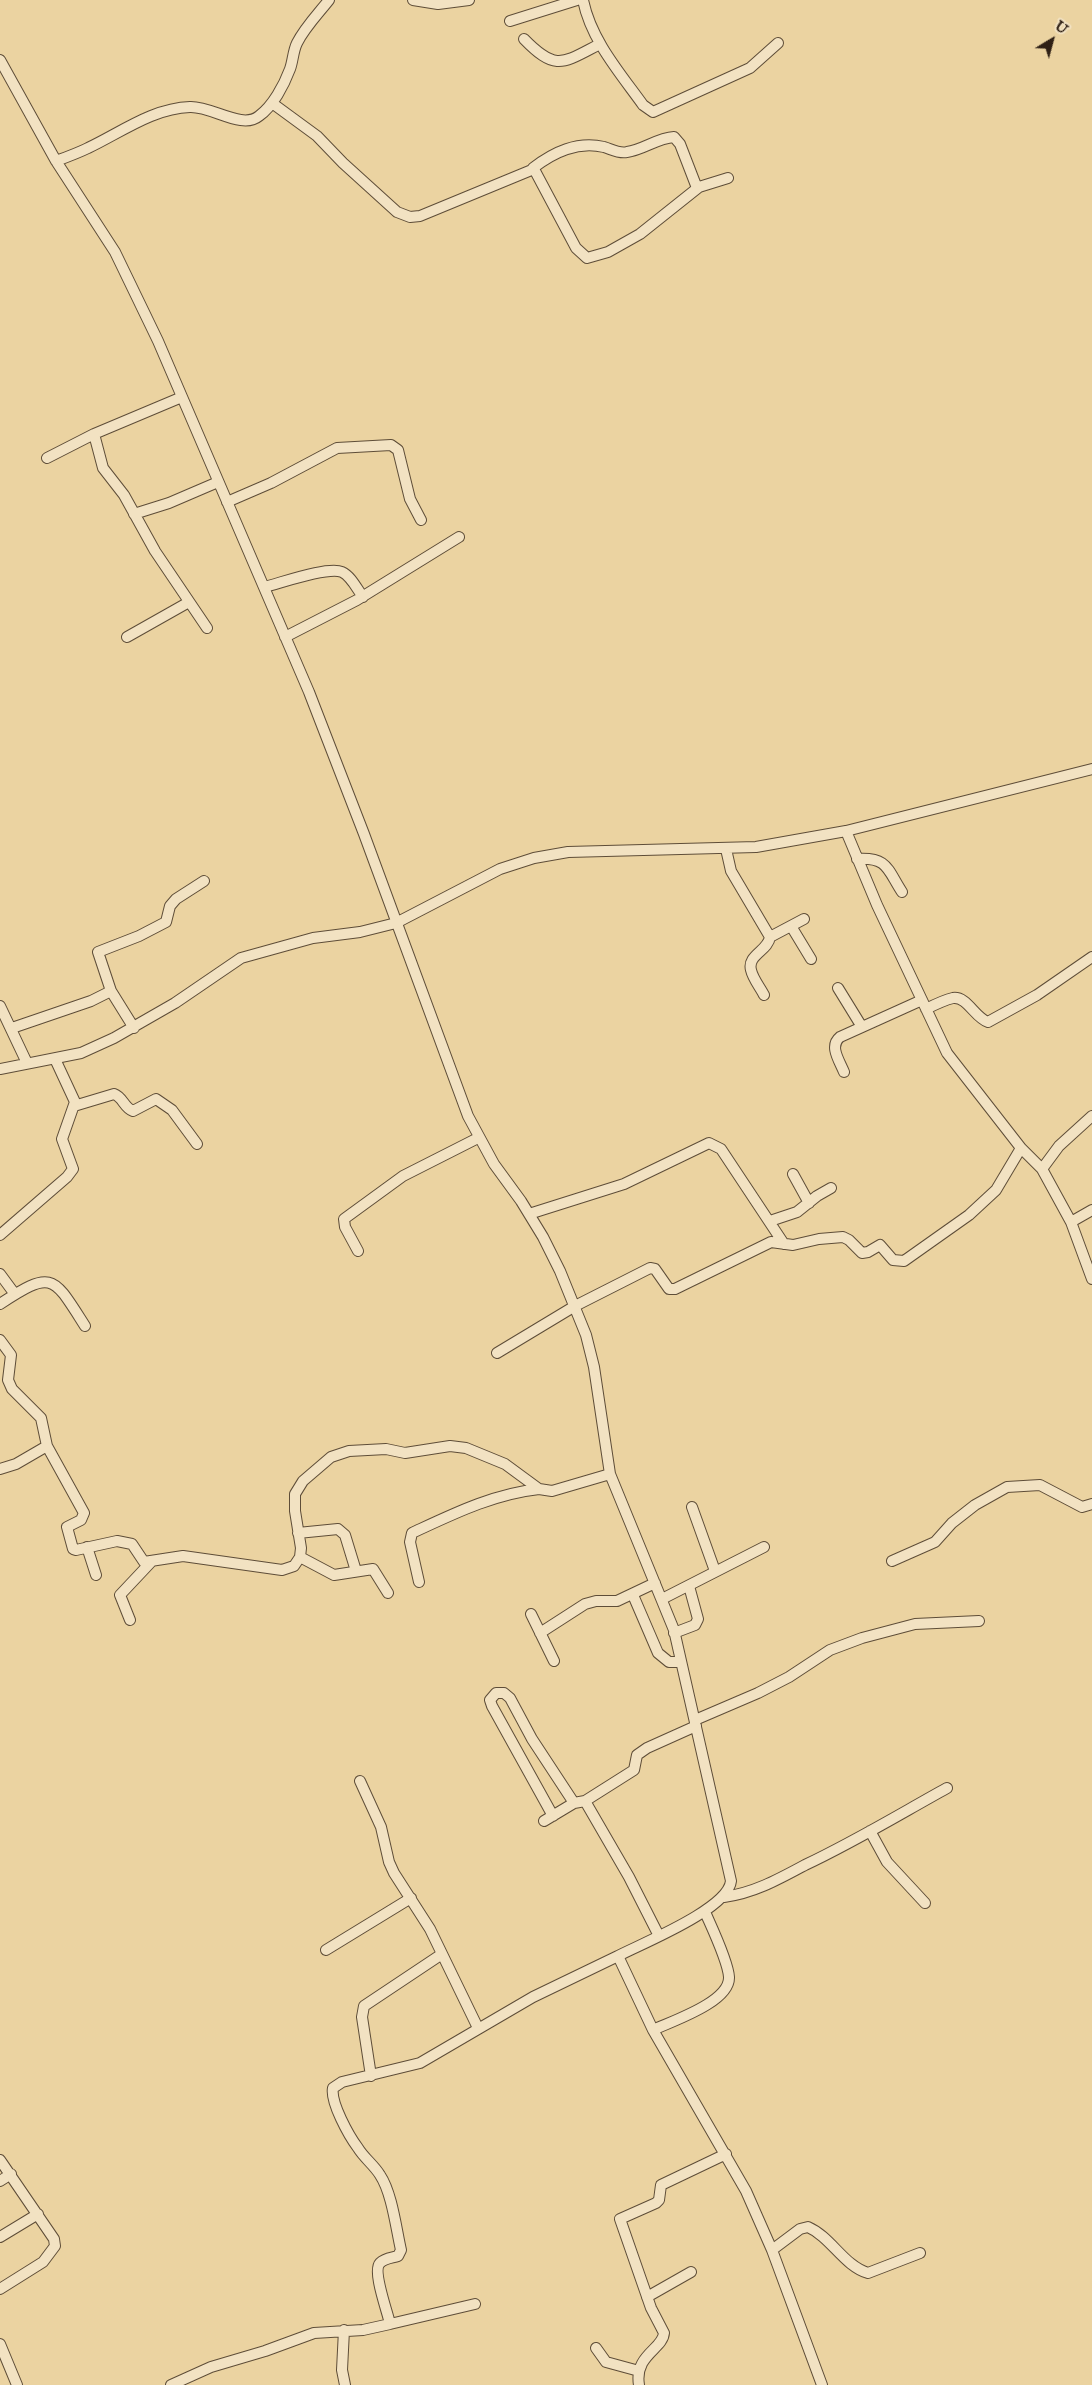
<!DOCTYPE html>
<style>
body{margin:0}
#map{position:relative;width:1092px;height:2385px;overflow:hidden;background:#ebd3a1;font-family:"IM FELL English",serif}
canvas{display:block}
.north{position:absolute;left:1027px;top:15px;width:50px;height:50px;-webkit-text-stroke:4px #f2e2c2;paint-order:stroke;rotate:37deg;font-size:14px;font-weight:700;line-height:20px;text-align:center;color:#2f2015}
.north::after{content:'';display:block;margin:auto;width:18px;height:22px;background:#2f2015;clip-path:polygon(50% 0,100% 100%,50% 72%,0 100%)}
</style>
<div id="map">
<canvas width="1092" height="2385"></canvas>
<div class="north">U</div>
</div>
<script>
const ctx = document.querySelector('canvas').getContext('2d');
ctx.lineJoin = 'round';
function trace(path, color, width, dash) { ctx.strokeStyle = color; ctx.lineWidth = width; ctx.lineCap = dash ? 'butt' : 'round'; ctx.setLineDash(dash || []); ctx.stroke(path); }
const minor = new Path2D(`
 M413,0L438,4L469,0
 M583,0C591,40 620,73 643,105L653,112L750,68L778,43
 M510,21L577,0
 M524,39C556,72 563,63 600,44
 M0,60L56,161L115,252L158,341L309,692L364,834L468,1116L494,1164L521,1201L543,1237L560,1271L586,1335L594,1367L610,1474L674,1630L731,1881C728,1909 643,1943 618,1956L653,2030L746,2191L772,2250L822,2385
 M272,103L317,136L343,163L397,212L410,217L420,216L534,169L576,248L587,258L608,252L640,234L699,187L728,178
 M56,161C67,157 78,153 88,148C120,133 153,108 190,107C212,106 242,130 259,116C273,106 284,85 290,69C293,61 293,51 297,43C305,27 318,14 329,0
 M533,168C554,152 577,141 604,147C611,149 619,154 627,152C643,150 657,138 674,137L680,144L697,188
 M94,434L103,468L124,495L155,551L207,628
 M47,458L94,434L182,397
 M227,502L271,483L337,448L391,445L398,450L410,499L421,520
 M134,514L169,503L218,482
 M264,587C281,583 328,566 342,572C351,576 357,589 363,597
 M127,637L189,602
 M285,637L357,600L459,537
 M846,831L877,905L947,1053L1021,1148L1042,1169L1071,1222L1092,1279
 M726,849L731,871L770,937C768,951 747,955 751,970C753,979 760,987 764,995
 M857,859C888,857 887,869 902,892
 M791,926L811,959
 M770,937L804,919
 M838,988L862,1027
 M0,1006L27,1063
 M926,1009C934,1005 944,1000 953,998C967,996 975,1018 988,1022L1037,995L1092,957
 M12,1028L91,1001L111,991
 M134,1028L111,991L98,952L139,936L166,922L170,906L176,899L204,881
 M0,1069L81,1053L114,1038L175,1003L241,958L313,938L360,932L396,923L500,869L534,858L568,852L756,847L846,831L1092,769
 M844,1072C839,1060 829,1046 840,1037L922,1000
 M74,1106L114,1094C123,1097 124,1108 133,1111L156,1099L172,1110L197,1144
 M1042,1169L1059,1146L1092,1116
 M793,1174L809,1203
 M529,1214L624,1184L709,1143L721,1149L784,1244
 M770,1221L797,1212L817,1196L831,1188
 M1071,1222L1092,1210
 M0,1235L67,1177L73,1169L62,1139L75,1102L55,1059
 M358,1251L345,1227L344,1219L403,1176L478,1138
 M0,1274L14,1293
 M0,1304C53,1269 53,1276 85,1326
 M0,1340L11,1355L8,1380L12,1389L41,1418L47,1446L84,1513L81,1520L67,1527L73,1549L76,1550L117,1541L132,1544L144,1562L183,1556L282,1570L294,1566L300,1557L301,1548L295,1511V1494L303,1481L331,1457L349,1451L386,1449L405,1453L450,1446L466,1448L505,1464L539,1489L552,1491L610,1474
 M497,1353L575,1306L650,1268L655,1269L669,1289H675L771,1242L793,1245L819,1239L843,1237L849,1240L862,1253L868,1252L880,1245L893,1260L904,1261L969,1215L996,1190L1021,1148
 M0,1469L16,1464L47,1446
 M692,1507L715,1571
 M298,1533L338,1529L345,1535L356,1571
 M87,1547L96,1575
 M300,1557L334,1575L373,1569L388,1593
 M892,1561L935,1542L952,1523L975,1505L1007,1487L1040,1485L1082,1507L1092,1504
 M419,1582L410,1542L412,1533C453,1514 493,1494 539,1489
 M633,1595L658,1653L669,1662H681
 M662,1599L764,1547
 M531,1614L554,1661
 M130,1620L120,1595L152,1561
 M540,1633L585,1604L596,1601H617L655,1583
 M674,1633L695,1625L698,1619L689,1586
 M695,1720L758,1693L789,1677L830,1650L862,1638L915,1624L979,1621
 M360,1781L381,1827L389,1862L394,1873L430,1929L478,2028
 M585,1801L629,1877L659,1936
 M553,1816L492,1706L490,1700L496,1693H504L510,1698L532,1739L574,1803
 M544,1821L574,1803L585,1801L634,1770L637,1755L647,1748L696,1726
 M870,1831L887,1862L925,1903
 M724,1897C754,1893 779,1879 805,1865C854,1842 900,1814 947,1788
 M326,1950L411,1898
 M653,2030C672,2021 730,2002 729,1977C728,1961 712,1928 705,1912
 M371,2076L362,2017L364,2006L442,1954
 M0,2160L54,2239L55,2246L43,2262L0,2289
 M0,2181L11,2174
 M0,2237L38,2214
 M772,2250L800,2229L808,2227C831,2237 844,2266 868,2273L920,2253
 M647,2297L691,2272
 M390,2324L475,2304
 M344,2330L342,2370L345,2385
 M0,2344L17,2385
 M596,2348L606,2362L639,2371
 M171,2385L211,2367L265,2351L314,2333L363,2330L390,2324C388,2313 372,2271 380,2263C385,2258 392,2258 398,2256L401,2250C396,2228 392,2193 380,2175C374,2165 364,2158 358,2148C349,2136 330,2102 333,2088L342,2082L420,2063L533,1997L618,1956
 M639,2385C634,2355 663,2349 664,2333L651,2308L620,2219L656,2203L659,2200L661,2185L726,2154`);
trace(minor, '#5e4d38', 12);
trace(minor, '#f2e2c2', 10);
</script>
